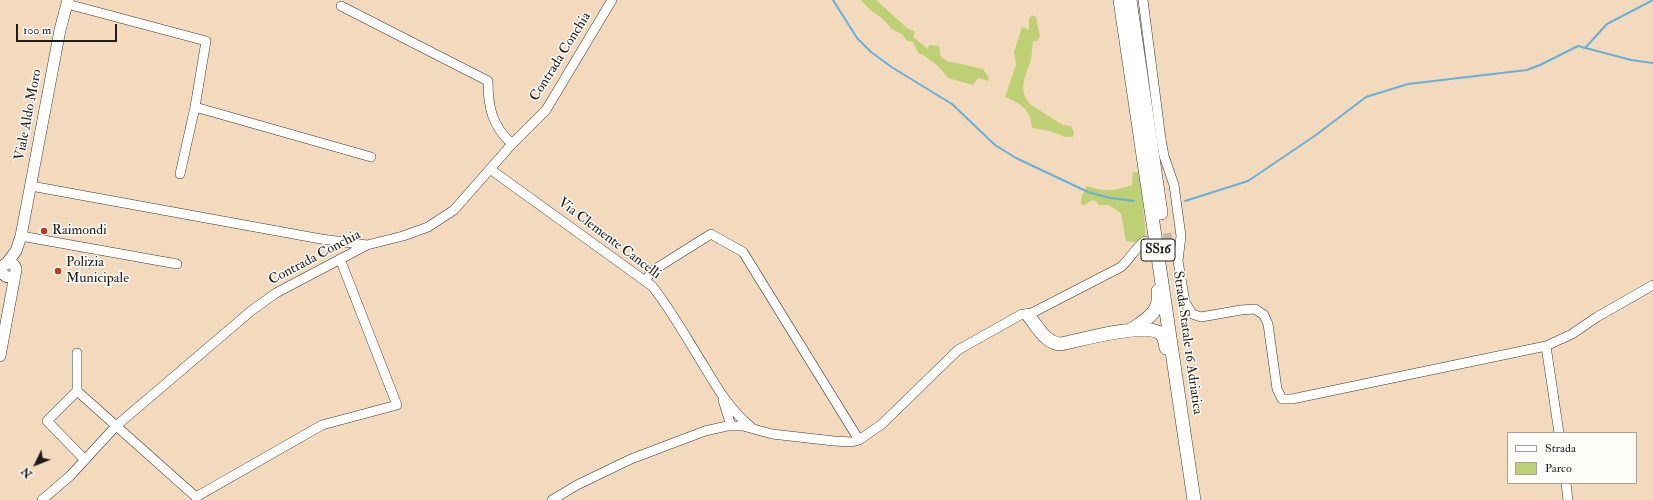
<!DOCTYPE html>
<style>
body{margin:0}
#map{position:relative;width:1653px;height:500px;overflow:hidden;background:#f4dabc;font-family:"IM FELL Double Pica",serif}
canvas{display:block}
.legend{position:absolute;left:1507px;top:432px;width:130px;height:52px;box-sizing:border-box;background:#fdfcf7;border:1px solid #a3a29f;margin:0;padding:5px 7px;list-style:none;font-size:12px;color:#1c1c1c}
.legend li{display:flex;align-items:center;gap:8px;height:20px}
.legend b{width:20px;border:1px solid #a3a29f}
.north{position:absolute;left:16px;top:444px;width:40px;height:40px;-webkit-text-stroke:3px #fdfcf7;paint-order:stroke;rotate:227deg;font-size:11px;font-weight:700;line-height:16px;text-align:center;color:#1c1c1c}
.north::after{content:'';display:block;margin:auto;width:14px;height:18px;background:#1c1c1c;clip-path:polygon(50% 0,100% 100%,50% 72%,0 100%)}
.scale{position:absolute;left:16px;top:24px;width:101px;height:18px;box-sizing:border-box;border:2px solid #1c1c1c;border-top:0;padding-left:5px;font-size:12px;line-height:14px;white-space:nowrap;color:#1c1c1c;-webkit-text-stroke:3px #fdfcf7;paint-order:stroke}
</style>
<div id="map">
<canvas width="1653" height="500"></canvas>
<ul class="legend">
<li><b style="height:5px;background:#fff"></b>Strada</li>
<li><b style="height:11px;background:#bdd073"></b>Parco</li>
</ul>
<div class="north">N</div>
<div class="scale">100 m</div>
</div>
<script>
const ctx = document.querySelector('canvas').getContext('2d');
ctx.lineJoin = 'round';
function paint(path, color) { ctx.fillStyle = color; ctx.fill(path, 'evenodd'); }
function trace(path, color, width, dash) { ctx.strokeStyle = color; ctx.lineWidth = width; ctx.lineCap = dash ? 'butt' : 'round'; ctx.setLineDash(dash || []); ctx.stroke(path); }
function write(font, color, halo, rows, align = 'center') {
  ctx.font = font + ' "IM FELL Double Pica",serif'; ctx.lineWidth = 3; ctx.setLineDash([]); ctx.textBaseline = 'middle'; ctx.strokeStyle = halo; ctx.fillStyle = color; for (const [text, x, y, turn = 0] of rows) {
    ctx.save(); ctx.translate(x, y); ctx.rotate((+turn || 0) * Math.PI / 180); ctx.textAlign = isNaN(turn) ? turn : align; if (halo) ctx.strokeText(text, 0, 0); ctx.fillText(text, 0, 0); ctx.restore();
  }
}
paint(new Path2D(`
 M861,0H876L907,28L915,32L913,37L928,49L929,45L939,46L941,57L947,61L983,69L989,78L988,81L978,78L973,85L948,78L939,67L922,54H919L913,42L907,41L902,34L893,30L882,18L870,10Z
 M1032,15L1036,17L1040,37L1037,41H1033C1032,48 1032,57 1030,63C1024,78 1018,92 1031,105L1063,125L1071,126L1074,132L1073,137H1065L1050,131L1032,128C1031,109 1021,104 1005,97L1016,65L1014,52L1022,27L1029,30V18Z
 M1133,172L1140,173L1146,239L1139,243L1126,241L1121,213L1109,205H1098L1097,202L1093,200L1084,205L1081,204L1082,195L1087,186C1104,192 1115,191 1132,185Z`), '#bdd073');
trace(new Path2D(`
 M833,0L857,38L871,52L893,68L952,104L995,145L1016,158L1088,192L1110,198L1134,201
 M1585,48L1607,24L1653,0
 M1185,201L1248,181L1316,135L1366,97L1408,84L1527,70L1540,65L1578,46L1631,60L1653,63`), '#63b1dd', 2);
trace(new Path2D(`
 M1150,240L1172,237`), '#c9b49c', 9, [9, 4.5]);
const minor = new Path2D(`
 M1143,0L1161,139L1164,156L1174,185L1181,236L1178,261L1185,302L1192,314L1201,317L1241,310L1255,309L1264,315L1268,324L1277,389L1282,399H1292L1546,346L1559,433
 M67,4L206,41L195,107L180,174
 M341,6L488,81C488,107 492,126 512,144
 M195,107L371,157
 M490,169L652,286C672,311 687,339 704,366C717,388 731,411 751,427
 M31,186L321,239L367,245
 M21,236L177,264
 M0,272L3,274
 M645,281L652,271L711,234L743,252L859,440
 M1546,346L1572,334L1597,317L1653,285
 M77,353V391L47,421L85,460
 M77,391L196,497L322,425L397,405L340,259
 M723,400L731,426
 M1566,483L1568,500
 M42,500L70,476L116,426L251,311L276,293L367,245L403,236L428,227L454,210L512,144L546,110L612,0
 M552,500L577,485L631,459L705,431L727,426H743L772,434L834,441L852,442L859,440L882,424L958,350L1022,314L1028,315L1121,267C1130,259 1135,248 1145,241`);
const major = new Path2D(`
 M2 270a7 7 0 1 1 14 0a7 7 0 1 1-14 0Z
 M6,264L16,251L21,236L60,30L68,0
 M0,356L15,275`);
const highway = new Path2D(`
 M1120,0L1194,500
 M1130,0L1161,213
 M1028,315C1037,326 1046,344 1061,344C1080,340 1147,321 1161,334C1165,338 1165,343 1166,348
 M1132,329C1147,319 1161,312 1158,291`);
trace(minor, '#3c3834', 10);
trace(major, '#3c3834', 12);
trace(highway, '#3c3834', 14);
trace(minor, '#fff', 9);
trace(major, '#fff', 11);
trace(highway, '#fff', 13);
for (const [x, y, r, color] of [
 [44,231,4,"#c8321e"],
 [58,271,4,"#c8321e"]
]) { const dot = new Path2D(); dot.arc(x, y, r, 0, 2 * Math.PI); ctx.fillStyle = color; ctx.fill(dot); trace(dot, '#fdfcf7', 1.5); }
for (const [x, y, w] of [
 [1158,250,34]
]) { const box = new Path2D(); box.roundRect(x - w / 2, y - 11, w, 22, 3); ctx.fillStyle = '#fdfcf7'; ctx.fill(box); trace(box, '#1c1c1c', 1); }
write('bold 13px', '#1c1c1c', null, [
 ["SS16",1158,250]
]);
write('14px', '#1c1c1c', '#fdfcf7', [
 ["Contrada Conchia",561,57,-58],
 ["Viale Aldo Moro",29,115,-79],
 ["Via Clemente Cancelli",609,239,37],
 ["Contrada Conchia",315,258,-28],
 ["Strada Statale 16 Adriatica",1187,343,82]
]);
write('14px', '#1c1c1c', '#fdfcf7', [
 ["Raimondi",52,231],
 ["Polizia",66,263],
 ["Municipale",66,279]
], 'left');
</script>
